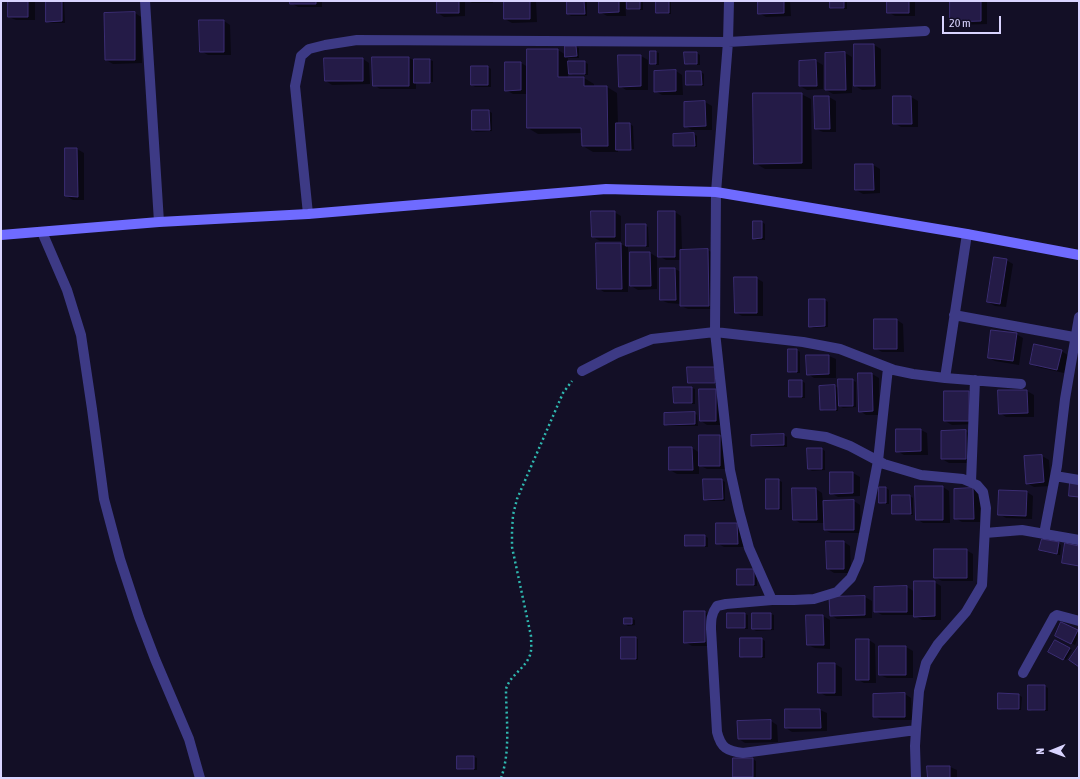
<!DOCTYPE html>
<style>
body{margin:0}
#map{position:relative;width:1080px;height:779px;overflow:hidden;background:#130f26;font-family:"Asap Condensed",sans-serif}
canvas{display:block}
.frame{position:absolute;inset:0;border:2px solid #d9d4ff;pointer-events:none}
.north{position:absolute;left:1032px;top:731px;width:40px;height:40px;-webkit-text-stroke:3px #130f26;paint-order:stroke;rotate:269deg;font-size:11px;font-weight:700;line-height:16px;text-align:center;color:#d9d4ff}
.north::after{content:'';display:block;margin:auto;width:14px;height:18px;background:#d9d4ff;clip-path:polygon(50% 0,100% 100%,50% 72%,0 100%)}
.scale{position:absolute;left:942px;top:16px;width:59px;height:18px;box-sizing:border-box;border:2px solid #d9d4ff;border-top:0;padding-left:5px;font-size:12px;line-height:14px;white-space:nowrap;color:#d9d4ff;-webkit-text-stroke:3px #130f26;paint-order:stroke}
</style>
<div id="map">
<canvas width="1080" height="779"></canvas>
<div class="frame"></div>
<div class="north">N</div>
<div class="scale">20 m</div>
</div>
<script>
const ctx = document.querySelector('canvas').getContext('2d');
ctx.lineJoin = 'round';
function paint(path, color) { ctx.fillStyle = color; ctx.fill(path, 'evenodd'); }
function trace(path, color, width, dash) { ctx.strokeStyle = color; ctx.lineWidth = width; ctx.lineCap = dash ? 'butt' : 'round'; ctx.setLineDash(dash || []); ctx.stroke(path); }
paint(new Path2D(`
 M9,1H35V20H16L9,17Z
 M47,1H64L65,23H50L47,21Z
 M291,1H322V7H298L291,3Z
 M438,1H465V16L444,17L438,13Z
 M469,1H493V3H472Z
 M505,1H536L537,22L512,23L505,19Z
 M568,1H587V16H571L568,14Z
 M600,1H625L626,16H607L600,12Z
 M628,1H643V10H631L628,8Z
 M657,1H671V14H660L657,12Z
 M759,1H790L791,16L766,17L759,13Z
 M831,1H847V9H834L831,8Z
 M888,1H915V16H895L888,12Z
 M951,1H987V24L958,25L951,21Z
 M135,13L141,17L142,63L113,64L106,60Z
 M224,21L230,25L231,55H208L201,51Z
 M874,45L881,49V89L862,90L855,86Z
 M576,47L579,48V58H568V62H585L588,64V75H573L568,72V78H584L594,84V87H607L617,93L618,124H630L633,126L634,149H619V150L618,149V152H593L583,146L582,133L538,134L528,128V94H513L506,90L521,63L528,67L558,50L566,55Z
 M656,52L659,53V65H654L651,63Z
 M697,53L700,55V65H689L686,63Z
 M845,53L852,57V93L833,94L826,90V54Z
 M641,56L648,60V90H626L620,86Z
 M409,58L415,61L430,60L433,61V82H417V83H416V89H380L374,85Z
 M363,59L369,63L370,84L332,85L326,81Z
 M816,61L823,65V89L807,90L800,86V62Z
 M488,67L491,69V87H475L472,85Z
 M676,71L682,75L683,95H662L655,91Z
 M687,72H701L704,74V86H690L687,84Z
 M801,94L811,99L812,169H765L755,163Z
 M815,97H829L836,101V132H823L816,129Z
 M911,97L918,101V127H901L894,123Z
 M705,102L712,106V130H692L685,126Z
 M489,111L492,113V131L476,132L473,130Z
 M694,134L697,136V147H677L674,146Z
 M77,149L84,153V200H73L66,196Z
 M873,165L880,169V193L863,194L856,190Z
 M614,212L621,216V241H600L593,237Z
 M675,212L681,216L682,251L708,250L715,254V309H688L681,306V304L668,303L661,300V269H675L681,272V260H666L659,256Z
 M762,222L765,224V240H757L754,238Z
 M627,225H645L648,227L649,247H630L628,245V292H604L598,288L621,244L627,247Z
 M631,253H650L657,257V289L638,290L631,286Z
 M1006,260L1013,264L1006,307L995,306L988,302Z
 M756,278L763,282V316H742L735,312Z
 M825,300L828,302V327L813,328L810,326Z
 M897,320L903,324L904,352H882L875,348Z
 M1016,334L1023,338L1019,365L995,361L989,358Z
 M797,350L800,352V373H792L789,371Z
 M1061,351L1068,355L1064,373L1037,367L1031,363Z
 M829,356L836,359V378H814L808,374Z
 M715,368L718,384H692L688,382Z
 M859,374H872L879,378V415H866L860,411Z
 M852,380L856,382V407L843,408L838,405V411H824L821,409L835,386L840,389Z
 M802,381L805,383V398H793L790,397Z
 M692,388L695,389V404H678L675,402Z
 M716,390L723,394V425H707L701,421Z
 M1027,391L1034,395V417H1006L1000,413Z
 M969,392L976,396V424L952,425L945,421Z
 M694,413L697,415L698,426H668L665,424Z
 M921,430L927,433L928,455H904L897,451Z
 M965,431L972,435V463H949L942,459Z
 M784,435L787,437V447H755L752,445Z
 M719,436L726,440V469H707L699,465V474H677L670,470L692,448L700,453Z
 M822,449L825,451V470L812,471L809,469Z
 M1042,456L1049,460L1051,486L1034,487L1027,483Z
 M853,473L860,477V496L838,497L831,493Z
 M704,480H722L725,482V501H708L705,499Z
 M778,480L782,482V510H771L767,508Z
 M943,487L949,491L950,523H923L917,519Z
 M886,488L889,490V504H883L880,502Z
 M816,489L822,493L823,502L854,501L860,505L861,533H831L825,530L824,523H800L794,519Z
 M973,489L980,493V522H962L955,518V490Z
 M1027,492L1033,496L1032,519L1006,518L999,514Z
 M910,496L913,498V515H896L893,514Z
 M737,524L744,527V547H724L717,543Z
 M705,536L708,538V547H689L686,546Z
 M844,542L850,546L851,573H834L828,569Z
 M1058,543L1061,545L1060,555L1044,552L1041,550Z
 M966,550L973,554V581H942L935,577Z
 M738,570L757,571V586H741L738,584Z
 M934,582L941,586V620H922L915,616V615H882L875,611L907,587L915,592Z
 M865,597L872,601V618L837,619L831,615L830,598Z
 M705,612L711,616L712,646H692L685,642Z
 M728,614H745L748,615V629H731L728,627Z
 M771,614L774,615V630L756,631L753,629Z
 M807,616H823L830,620V649L815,648L808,645Z
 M632,619L635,620V625L628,626L625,624Z
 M1061,623L1079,632V635L1075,645L1059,637Z
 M635,638L638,639V660H626L622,659Z
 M762,639L765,641V658H744L741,656Z
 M869,640L875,644L876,683H864L857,679Z
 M1055,641L1072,650L1066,660L1050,651Z
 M880,647H906L913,651V678H887L880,675Z
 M835,664L842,668V696H826L819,692Z
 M1044,686L1048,688V711H1032L1029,709Z
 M905,694L911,698L912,720H881L874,716Z
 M1019,695L1022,697L1021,710H1002L999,708Z
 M786,710H820L827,713V731L792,732L786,728Z
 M771,721L777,725L778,742L745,743L739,739Z
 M474,757L477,758V770H461L458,768Z
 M753,759L756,761V778H737L734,776Z
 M950,767L957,770V778H929Z`), '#0007');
const building = new Path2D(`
 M8,1H28V17H8Z
 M46,1H62V21L46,22Z
 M290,1H316V4H290Z
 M437,1H459V13H437Z
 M504,1H530V19H504Z
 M567,1H584L585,14H567Z
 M599,1H619V12L599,13Z
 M627,1H640V9H627Z
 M656,1H669V13H656Z
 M758,1H784V13L758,14Z
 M830,1H844V8H830Z
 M887,1H909V13H887Z
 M950,1H981V21L950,22Z
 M135,12V60H105L104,13Z
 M199,20H224V52H200Z
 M854,44H874L875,86H854Z
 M565,46H576L577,56L565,57Z
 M527,49H558V77H584V86H607L608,146H582L581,128H527Z
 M650,51H656V64H650Z
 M684,52H697V64H685Z
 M845,52L846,90H825V53Z
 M618,55H641V86L619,87Z
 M372,57H409V86H373Z
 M324,58H363V81H325Z
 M414,59H430V83H414Z
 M816,60L817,86H799V61Z
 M568,61H585V74H569Z
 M505,62H521V90L505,91Z
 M471,66H488V85H471Z
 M676,70V91L654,92V71Z
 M686,71H701L702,85H686Z
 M753,93H802V163L754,164Z
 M814,96H829L830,129H815Z
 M893,96H911L912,124H893Z
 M705,101L706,126L684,127V102Z
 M472,110H489L490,130H472Z
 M616,123H630L631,150H616Z
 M694,133L695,146H673V134Z
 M65,148H77L78,197L65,196Z
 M855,164H873L874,190H855Z
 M591,211H615V237H592Z
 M658,211H675V257H658Z
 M753,221H762V238L753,239Z
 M626,224H646V246H626Z
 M596,243H621L622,289H597Z
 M708,249L709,306H680V250Z
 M630,252H650L651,286H630Z
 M994,257L1007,259L1000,304L987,302Z
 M660,268H675L676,300H660Z
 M734,277H757V313H735Z
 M809,299H825V326L809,327Z
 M874,319H897V349H874Z
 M991,330L1017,333L1013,361L988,358Z
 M1034,344L1062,350L1057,370L1030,364Z
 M788,349H797V372H788Z
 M806,355H829V374L807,375Z
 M687,367H715V383H688Z
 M858,373H872L873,411L859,412Z
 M838,379H853V406H839Z
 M789,380H802V397H789Z
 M835,385L836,410H820L819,386Z
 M673,387H692V403H674Z
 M699,389H716V421H700Z
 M998,390H1027L1028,413L999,414Z
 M944,391H969V421H944Z
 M695,412V424L664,425V413Z
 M896,429H921V451L896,452Z
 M966,430V459H941V431Z
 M784,434V445L751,446V435Z
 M699,435H720V466H699Z
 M669,447H692L693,470H669Z
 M807,448H822V469H808Z
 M1042,455L1044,482L1026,484L1024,456Z
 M830,472H853V493L830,494Z
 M703,479H722L723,499L704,500Z
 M766,479H779V509H766Z
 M1070,482L1079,483V497L1069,496Z
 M915,486H943V520H916Z
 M879,487H886V503H879Z
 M792,488H816L817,520H793Z
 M973,488L974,519H954V489Z
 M999,490L1027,491L1026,516L998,515Z
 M892,495H910L911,514H892Z
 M854,500V530H824L823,501Z
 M716,523H737L738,544H716Z
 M685,535H705V546H685Z
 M1042,539L1059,542L1057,554L1039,550Z
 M826,541H844V569H827Z
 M1065,543L1079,546V566L1062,563Z
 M934,549H967V578H934Z
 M737,569H754V585H737Z
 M914,581H935V616L914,617Z
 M907,586V612H874V587Z
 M865,596V615L830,616L829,597Z
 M684,611H705V642L684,643Z
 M727,613H745V628H727Z
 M752,613H771V629H752Z
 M806,615H823L824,645H807Z
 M624,618H632V624H624Z
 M1061,622L1078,630L1071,644L1055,636Z
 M621,637H636V659H621Z
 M740,638H762V657H740Z
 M856,639H869V680H856Z
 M1055,640L1070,648L1063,660L1048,652Z
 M1079,645V667L1069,660Z
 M879,646H906V675H879Z
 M818,663H835V693H818Z
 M1028,685H1045V710H1028Z
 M905,693V717H873V694Z
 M998,693L1019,694V709H998Z
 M785,709H820L821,728H785Z
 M771,720V739H738L737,721Z
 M457,756H474V769H457Z
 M733,758H753V777H733Z
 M927,766H950V778H928Z`);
paint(building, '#241b47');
trace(building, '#3b2d73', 1);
trace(new Path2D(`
 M501,778C511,751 506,717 506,689C510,675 525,669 530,655C532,649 531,643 531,636L512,547V531L513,515L517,499L563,393L572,381`), '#2fb8b0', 2.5, [2, 3]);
trace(new Path2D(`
 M145,1L159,222
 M729,1L728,42L716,192L715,332L730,470L739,511L749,548L772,600H794L814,599L837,592L851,578L859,560L878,461L888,368
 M308,214L295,86L301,56L309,49L325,45L357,40L728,42L925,31
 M42,232L67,290L81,335L92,409L104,499L120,559L139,617L155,659L189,739L200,778
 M954,315L1079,338
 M582,371L617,353L652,339L715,332L803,342L840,349L894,370L913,374L945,378L967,234
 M945,378L1021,384
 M796,433L826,437L850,446L884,464L921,475L963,479L977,485L983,492L986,508L982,585L966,612L938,644L926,663L919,691L916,730L915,746L916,778
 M1055,476L1079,480
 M971,482L975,380
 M985,533L1022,530L1079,540
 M1044,534L1057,466L1065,399L1079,317
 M772,600L726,604L717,606C711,614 711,620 711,629L717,732C721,748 727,751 743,753L916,730
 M1023,673L1054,617L1057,615L1079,621`), '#3d3a85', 10);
trace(new Path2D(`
 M1,235L159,222L308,214L606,189L716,192L967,234L1079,255`), '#6f6bff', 10);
</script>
